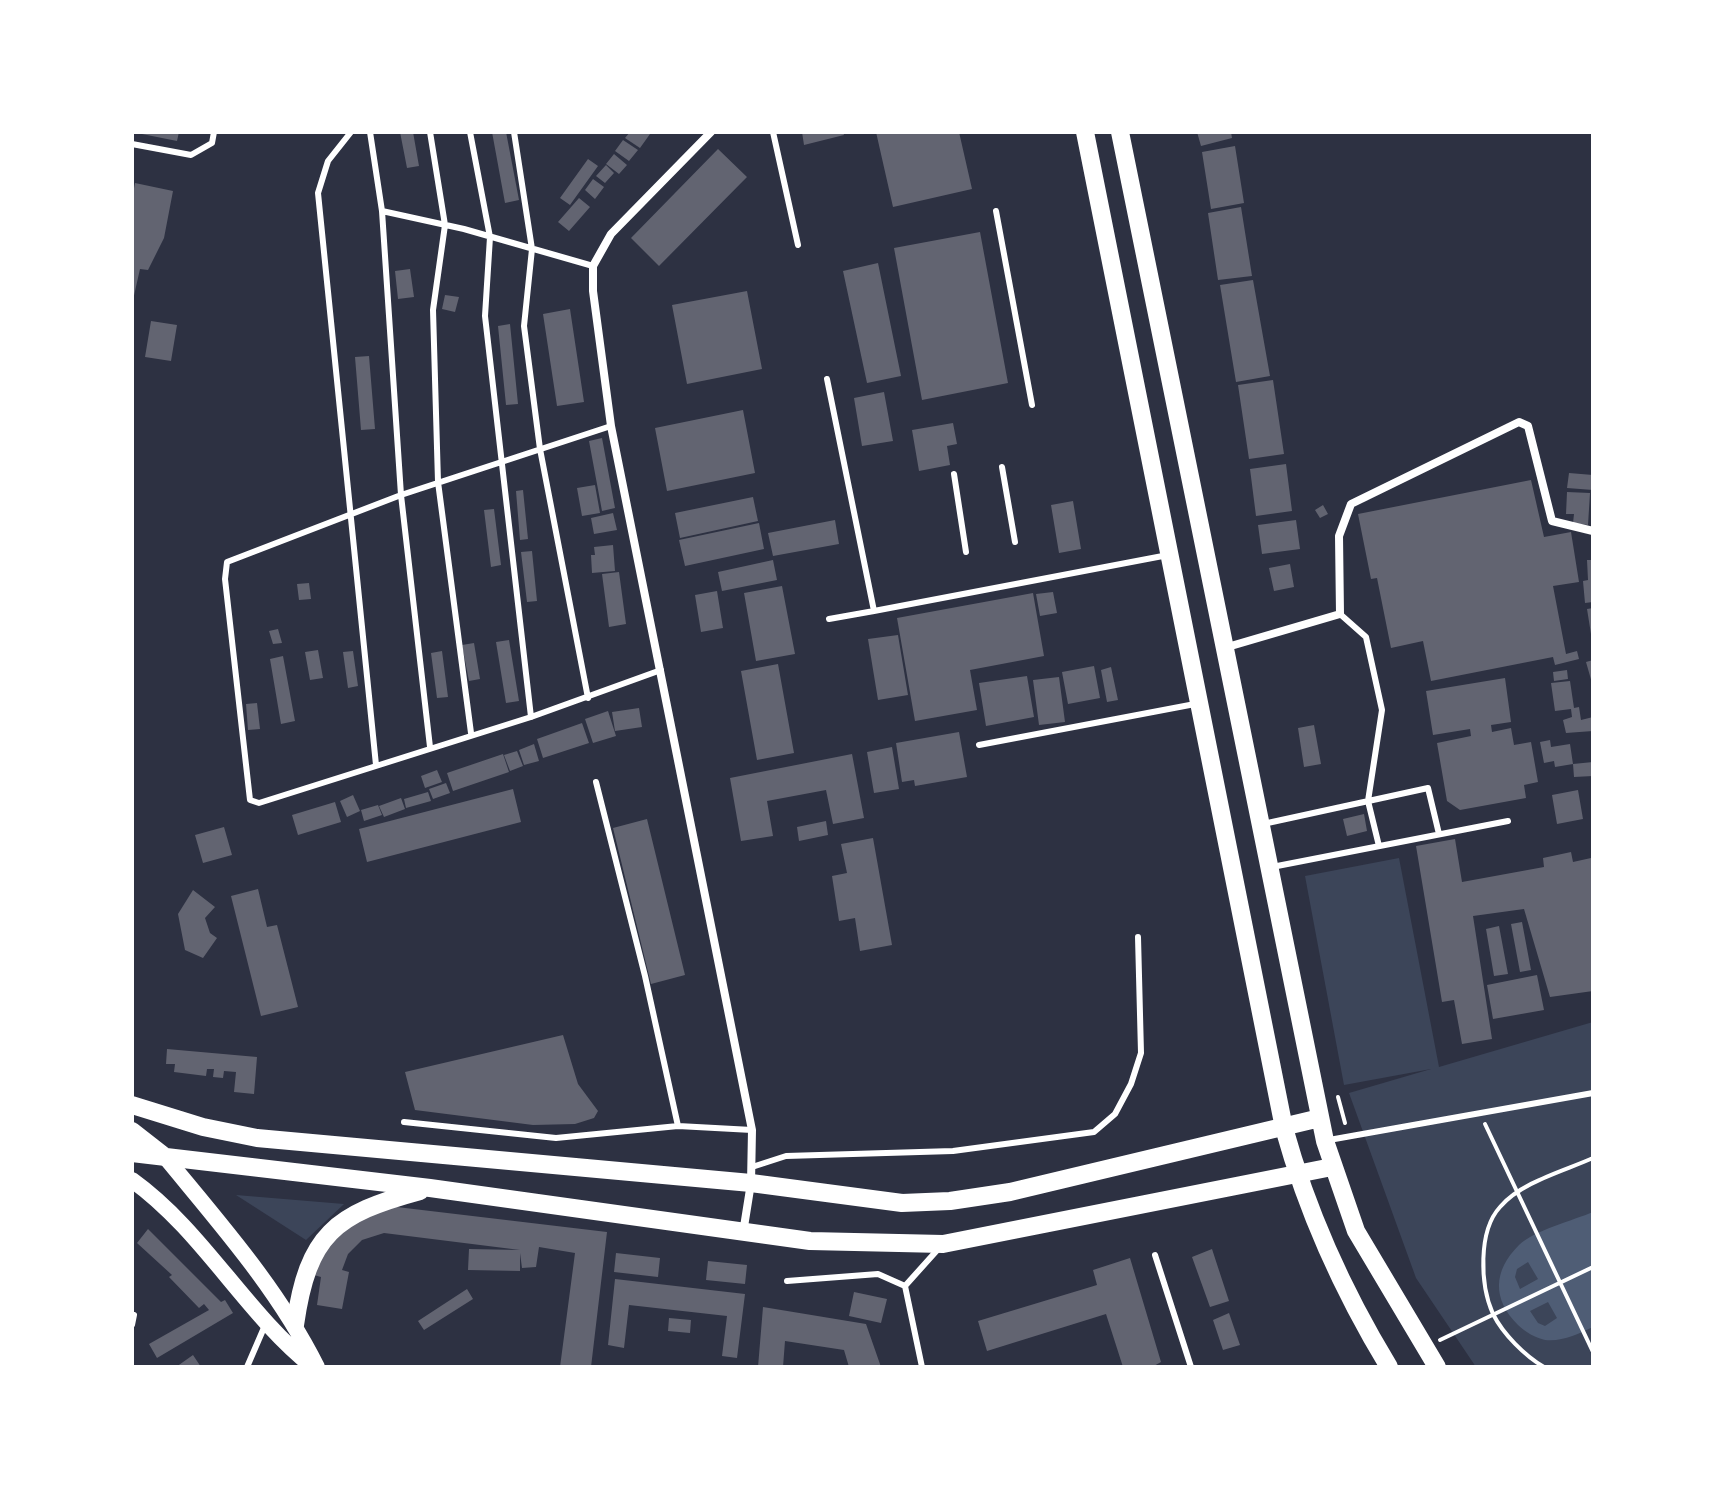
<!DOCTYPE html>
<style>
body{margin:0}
#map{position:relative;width:1725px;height:1499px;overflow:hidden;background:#2d3142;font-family:Spectral,serif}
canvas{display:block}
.frame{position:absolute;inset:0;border:134px solid #fff;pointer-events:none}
</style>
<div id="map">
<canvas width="1725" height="1499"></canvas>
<div class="frame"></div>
</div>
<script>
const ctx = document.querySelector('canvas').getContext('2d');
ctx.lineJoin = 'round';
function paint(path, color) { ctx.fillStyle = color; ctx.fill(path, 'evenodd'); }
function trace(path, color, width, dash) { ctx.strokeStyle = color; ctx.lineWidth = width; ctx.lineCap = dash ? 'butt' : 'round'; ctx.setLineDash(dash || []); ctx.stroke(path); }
paint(new Path2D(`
 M1399,858L1439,1067L1593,1022V1367H1476L1416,1278L1349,1093L1431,1069L1344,1085L1305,876Z
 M236,1195L344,1204L306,1240Z`), '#3c4559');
paint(new Path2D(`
 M1593,1212V1327C1578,1334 1562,1342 1545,1340C1536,1338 1525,1332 1518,1325C1492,1299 1493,1271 1519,1245C1533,1231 1574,1220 1593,1212ZM1528,1262L1538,1279L1520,1289L1515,1277L1517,1269ZM1548,1302L1557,1318L1545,1326L1538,1323L1530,1311Z`), '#4f5d75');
paint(new Path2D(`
 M132,132H179L177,141Z
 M400,132H413L419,166L407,168Z
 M492,132H506L519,200L505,203Z
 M630,132H647L650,134L640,148L625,138Z
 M802,132H843L844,135L804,145Z
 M876,132H959L972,189L893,207Z
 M1197,132H1231L1232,138L1201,146Z
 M623,140L638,150L629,161L615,151Z
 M1235,146L1244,203L1211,209L1202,152Z
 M718,149L747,177L659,266L631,238Z
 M614,154L627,165L619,174L606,164Z
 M588,159L598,166L570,205L560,198Z
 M606,165L614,173L605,183L596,176Z
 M593,179L604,187L595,199L585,190Z
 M135,183L173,191L164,238L148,270L140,269L133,300L132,199Z
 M579,198L590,207L569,231L558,222Z
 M1241,207L1252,276L1218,280L1208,213Z
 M980,232L1008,383L922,400L894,248Z
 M878,263L901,376L867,383L843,271Z
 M410,269L414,297L398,299L395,271Z
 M1253,280L1270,376L1236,382L1220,285Z
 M747,291L762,369L687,384L672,305Z
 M445,295L459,297L455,312L442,309Z
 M570,309L584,402L557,406L543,314Z
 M151,321L177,325L171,361L145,357Z
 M510,324L518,404L506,405L498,326Z
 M369,356L375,429L361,430L355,357Z
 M1273,380L1284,454L1249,459L1238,385Z
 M884,392L893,441L862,446L854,398Z
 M743,410L755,473L667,491L655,428Z
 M953,423L957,444L947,446L950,465L919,471L912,430Z
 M602,438L615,508L602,511L589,441Z
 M1286,464L1292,511L1256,516L1250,469Z
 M1569,473L1593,475V490L1567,488Z
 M1531,480L1544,537L1571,532L1579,582L1553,586L1566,654L1577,651L1579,659L1555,665L1553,657L1431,681L1423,641L1391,648L1377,578L1371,579L1358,514Z
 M595,485L600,513L582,516L577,488Z
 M523,490L528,539L520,540L516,491Z
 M1567,492L1590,493L1588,525L1573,523L1574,514H1566Z
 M753,497L758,521L680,538L675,513Z
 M1073,501L1081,549L1059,553L1051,505Z
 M1323,505L1328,514L1320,518L1315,510Z
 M494,509L501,565L491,567L484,510Z
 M613,513L617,530L594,534L591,518Z
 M835,520L839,544L773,556L768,533Z
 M1296,520L1300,549L1262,554L1258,525Z
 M759,523L764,549L685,566L679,540Z
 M613,545L615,571L592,573L591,555H595L594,547Z
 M532,551L537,601L527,602L521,552Z
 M773,560L777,580L722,591L718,572Z
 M1587,560H1593V602L1585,603L1583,581L1588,580Z
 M1290,564L1294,587L1274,591L1269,568Z
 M619,572L626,624L609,627L602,574Z
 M309,583L311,599L299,600L297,584Z
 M782,586L795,654L756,661L744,593Z
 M717,591L723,628L701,632L695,595Z
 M1053,592L1057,613L1040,616L1036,594Z
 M1033,593L1044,656L970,670L977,710L915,721L897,618Z
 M1593,608V634H1591L1587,609Z
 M278,629L282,643L273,644L269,631Z
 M898,635L908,695L878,700L868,639Z
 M509,640L519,701L506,703L496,642Z
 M474,643L480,679L469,681L462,645Z
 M318,650L323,678L310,680L305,652Z
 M353,651L358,686L348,688L343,652Z
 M442,651L448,697L437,698L431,653Z
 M283,656L295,721L281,724L270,659Z
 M1593,660V683H1592L1586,662Z
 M778,664L794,753L757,760L741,671Z
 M1094,666L1100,698L1068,704L1062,672Z
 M1111,667L1118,700L1107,702L1101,670Z
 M1567,670L1568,679L1554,681L1553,672Z
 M1027,676L1034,717L986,726L979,683Z
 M1059,677L1065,722L1039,725L1033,680Z
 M1505,678L1511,722L1491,725L1492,732L1511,728L1514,745L1531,742L1538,782L1524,785L1526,798L1460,810L1447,801L1437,743L1471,736L1470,729L1433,735L1426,691Z
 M1570,681L1574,708L1579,707L1581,720L1593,717V731L1566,733L1563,720L1572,717L1571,709L1555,711L1551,683Z
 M257,703L260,729L248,730L246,704Z
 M639,708L642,727L615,731L612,712Z
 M608,711L616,736L593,743L585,719Z
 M582,723L589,743L543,758L537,739Z
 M1314,725L1321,764L1304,767L1298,728Z
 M959,732L967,777L915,786L914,780L902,782L896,743Z
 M1550,740L1551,747L1570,744L1573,764L1555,767L1554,761L1544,763L1540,742Z
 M534,744L539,761L524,765L519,750Z
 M892,747L899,789L874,793L867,752Z
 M517,751L523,766L510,771L504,755Z
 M503,754L509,772L453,791L447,773Z
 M852,754L864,818L833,824L826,790L767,801L773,836L741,841L730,778Z
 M1593,762V776L1574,777L1573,764Z
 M437,770L442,782L425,788L421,776Z
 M446,783L450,793L433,799L429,789Z
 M513,789L521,822L367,862L359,829Z
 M1578,790L1583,819L1557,824L1552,795Z
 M428,792L431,801L406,808L404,799Z
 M353,795L360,811L347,817L340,801Z
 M401,798L405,809L384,817L379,806Z
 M335,802L341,822L298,835L292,815Z
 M378,805L382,815L364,821L361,810Z
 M1364,814L1367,831L1347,836L1343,819Z
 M647,819L685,975L651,984L613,828Z
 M826,821L828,835L799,841L797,827Z
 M224,827L232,855L203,863L195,835Z
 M873,838L892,945L860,951L855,918L839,921L832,876L847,873L841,844Z
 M1455,839L1462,882L1544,867L1543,858L1571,852L1573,862L1591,858L1593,870V991L1550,997L1524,909L1473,916L1492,1039L1462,1044L1454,1000L1442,1002L1416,846Z
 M258,889L267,927L277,925L298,1007L261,1016L231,896Z
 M193,890L215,907L205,918L210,933L217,938L203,958L185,950L178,914Z
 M1522,922L1531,970L1520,972L1511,924Z
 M1499,926L1508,974L1494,976L1486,929Z
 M1537,975L1544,1010L1493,1019L1487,985Z
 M563,1035L578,1084L598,1111L594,1118L575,1124L533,1125L415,1110L405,1072Z
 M167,1049L257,1057L254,1094L234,1092L236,1072L224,1071L223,1078L213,1077L214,1069H207L206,1076L174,1072L175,1064H166Z
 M380,1205L607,1232L591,1367H560L575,1253L539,1247L536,1267L522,1268L520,1253V1271L468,1270L469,1249L520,1250L384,1233L362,1240L348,1254L342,1270L349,1272L342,1309L317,1305L321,1277L314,1275L323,1246Z
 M148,1229L221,1302L225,1300L233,1313L157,1358L149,1344L209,1310L204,1304L199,1308L169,1277L172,1275L137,1243Z
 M1212,1249L1229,1301L1210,1307L1192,1257Z
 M616,1253L660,1258L658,1277L614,1272Z
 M1130,1258L1161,1362L1152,1367H1123L1106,1314L987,1351L978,1321L1097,1285L1093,1270Z
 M708,1261L747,1265L745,1284L706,1280Z
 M615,1279L745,1294L737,1358L722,1356L727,1316L629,1305L624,1348L608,1345Z
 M467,1289L473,1299L424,1330L418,1321Z
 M854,1292L887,1299L881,1323L849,1316Z
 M763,1307L866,1324L881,1367H849L844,1350L785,1341L783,1367H758Z
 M1229,1313L1240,1345L1223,1350L1213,1320Z
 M669,1318L691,1320L690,1333L668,1331Z
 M193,1355L201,1367H176Z`), '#626471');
trace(new Path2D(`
 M1338,1097L1345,1123
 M1485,1124L1593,1352
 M1440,1340L1593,1267
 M1544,1367C1525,1356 1503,1334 1493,1314C1480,1285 1478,1231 1500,1207C1521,1182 1564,1171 1593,1158`), '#fff', 4);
trace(new Path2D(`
 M351,132L328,161L318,193L376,765
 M370,132L382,211L464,229L593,266
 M430,132L445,225L433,310L438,482L471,733
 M470,132L490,237L485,316L531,717
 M514,132L532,249L524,326L540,449L588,698
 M773,132L798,245
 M132,144L191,155L212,143L214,132
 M382,211L401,495L430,747
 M996,211L1032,405
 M827,379L874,611L1168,555
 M611,426L401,495L227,562L225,579L250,800L259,803L531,717L661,670
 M1002,467L1015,542
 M954,474L966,552
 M1340,614L1366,637L1382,710L1368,801L1379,846
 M829,619L874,611
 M979,745L1195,704
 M596,782L645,976L678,1126L752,1130
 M1263,824L1428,788L1439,834
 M1272,867L1508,821
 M404,1122L556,1138L678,1126
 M1329,1140L1593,1093
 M752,1167L786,1156L953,1151L1094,1132L1115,1114L1131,1084L1141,1053L1138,937
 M1155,1255L1191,1367
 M787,1281L878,1274L905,1286L940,1247
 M905,1286L922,1367
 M132,1325L134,1315
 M247,1367L266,1323`), '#fff', 6);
trace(new Path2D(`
 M711,132L611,234L593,266V291L611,426L752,1130L751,1183L743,1233
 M1224,648L1340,614L1339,536L1351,504L1519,422L1528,426L1552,521L1593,531`), '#fff', 8);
trace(new Path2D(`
 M166,1158C221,1225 278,1289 317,1367
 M132,1180C203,1231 245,1313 313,1367`), '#fff', 16);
trace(new Path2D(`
 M1085,132L1284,1128C1307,1211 1344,1293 1389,1367
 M1120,132L1325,1141L1356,1231L1437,1367
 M132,1105L203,1127L257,1138L751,1183L902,1203L950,1201L1010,1192L1320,1118
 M132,1131L164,1156
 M132,1153L430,1188L810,1241L943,1244L1332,1167
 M295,1325C308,1234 335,1214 420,1191`), '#fff', 18);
</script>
